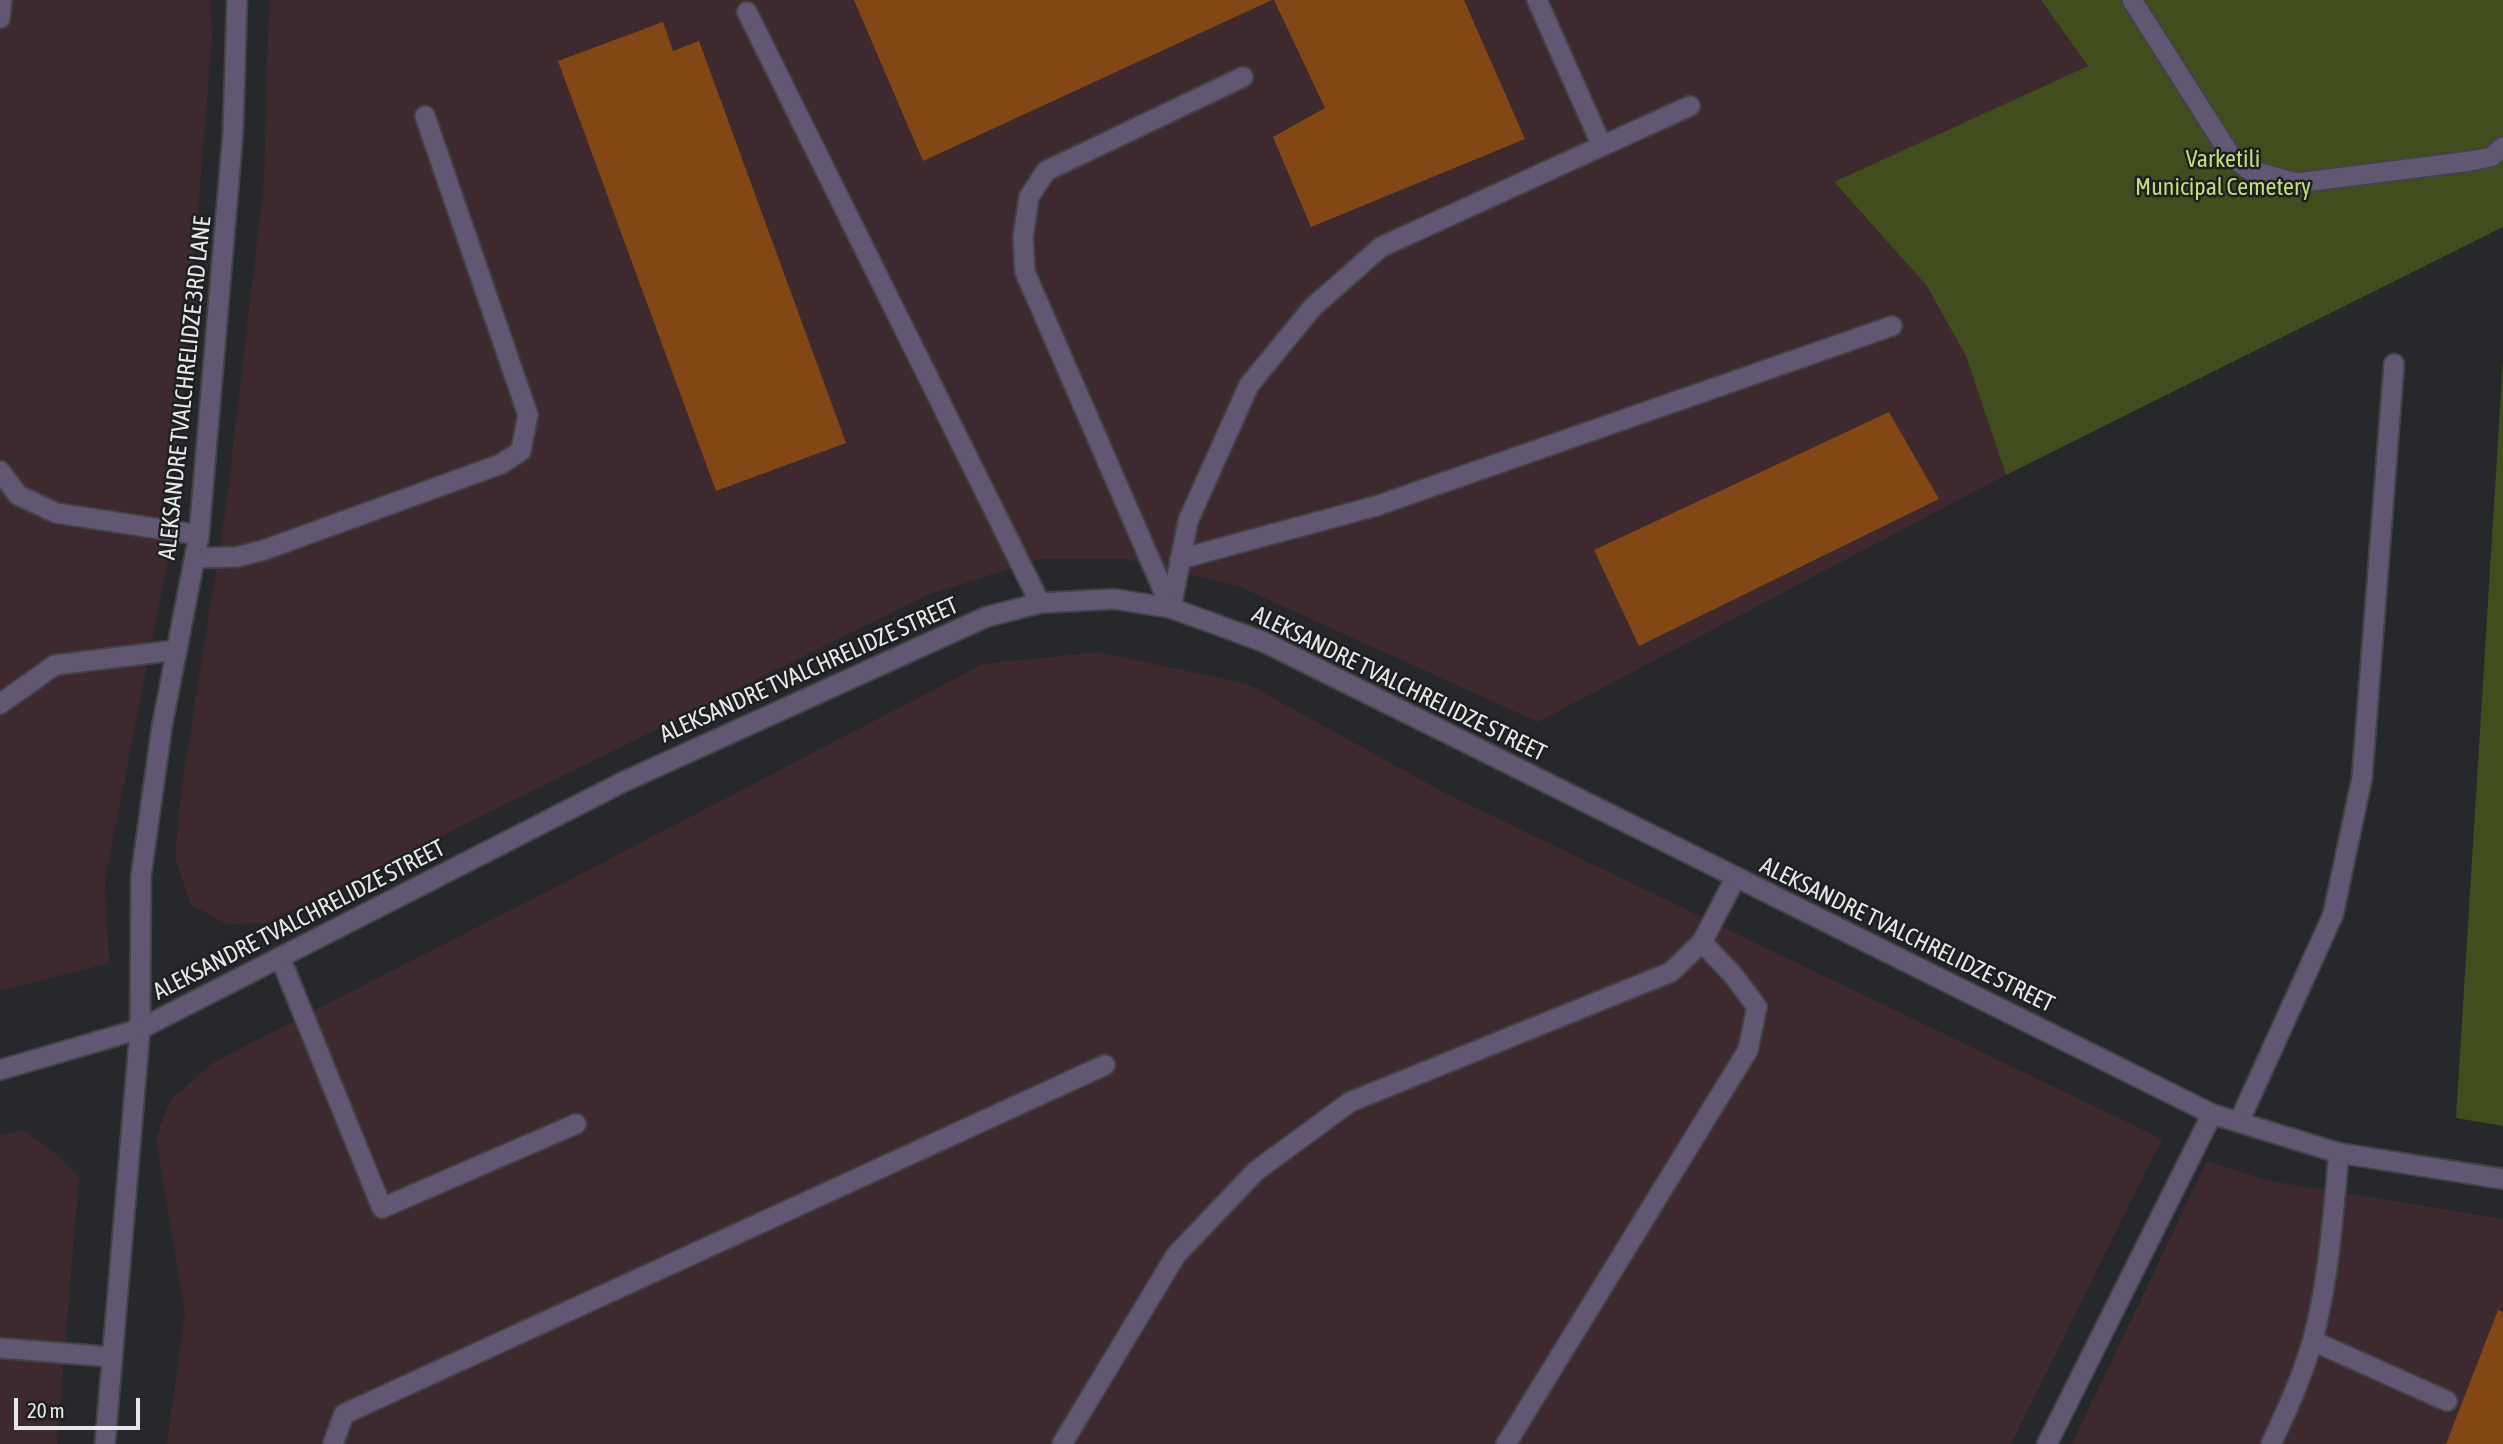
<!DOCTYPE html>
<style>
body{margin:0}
#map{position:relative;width:2503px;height:1444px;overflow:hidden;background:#27282b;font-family:"Asap Condensed",sans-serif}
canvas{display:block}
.scale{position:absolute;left:14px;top:1398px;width:126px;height:32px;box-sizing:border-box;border:4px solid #e7e8e9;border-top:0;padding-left:9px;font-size:21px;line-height:24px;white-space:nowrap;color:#e7e8e9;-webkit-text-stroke:5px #1d1f21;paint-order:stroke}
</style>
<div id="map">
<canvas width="2503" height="1444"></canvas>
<div class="scale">20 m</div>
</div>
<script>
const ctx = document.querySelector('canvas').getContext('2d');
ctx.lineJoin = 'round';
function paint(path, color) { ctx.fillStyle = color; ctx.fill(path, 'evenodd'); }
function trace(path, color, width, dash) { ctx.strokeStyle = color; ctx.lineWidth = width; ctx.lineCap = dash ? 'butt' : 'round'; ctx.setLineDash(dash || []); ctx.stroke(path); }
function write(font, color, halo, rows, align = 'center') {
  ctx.font = font + ' "Asap Condensed",sans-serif'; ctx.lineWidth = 5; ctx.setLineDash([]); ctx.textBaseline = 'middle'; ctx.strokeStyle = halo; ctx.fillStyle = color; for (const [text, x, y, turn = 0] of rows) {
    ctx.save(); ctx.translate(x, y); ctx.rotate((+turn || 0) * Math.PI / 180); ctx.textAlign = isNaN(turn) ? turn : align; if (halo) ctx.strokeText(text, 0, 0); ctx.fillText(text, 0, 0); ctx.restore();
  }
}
paint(new Path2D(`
 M0,0H211L212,40L170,549L105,880L109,963L0,991Z
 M269,0H2041L2088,66L1834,183L1927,286L1966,356L2006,475L1538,722L1238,586L1125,559H1040L925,596L266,923L227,924L191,905L175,858L181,791L226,506L264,182Z
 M1098,652L1248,684L1443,792L2162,1139L2011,1444H167L185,1312L156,1138L170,1101L212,1063L575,877L983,664Z
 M23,1130L52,1150L79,1177L57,1444H0V1136Z
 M2207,1161L2270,1181L2503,1219V1444H2072Z`), '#3d292e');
paint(new Path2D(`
 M2041,0H2503V227L2006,475L1966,356L1927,286L1834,182L2088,66Z
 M2503,360V1126L2456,1118Z`), '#414d1d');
paint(new Path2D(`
 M854,0H1272L923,161Z
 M1274,0H1464L1525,139L1311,227L1273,137L1325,108Z
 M663,22L673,51L699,41L846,443L716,491L558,61Z
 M1889,412L1939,499L1639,646L1594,550Z
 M2498,1310L2503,1312V1444H2446Z`), '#834716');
const service = new Path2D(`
 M2132,0L2231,156L2249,170L2297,183L2470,161L2491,157L2503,147
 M747,12L1040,603
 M0,18L2,0
 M1602,146L1690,106
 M0,471L18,495L56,513L199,535
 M195,558L237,557L264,550L501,464L521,451L528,415L425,116
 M1180,559L1376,506L1892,326
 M1171,608L1188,521L1249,385L1313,307L1381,247L1602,146L1537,0
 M1171,608L1025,272L1023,237L1029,197L1046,171L1243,77
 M0,704L55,665L177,650
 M280,957L382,1208L576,1124
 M2239,1122L2333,915L2362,778L2394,364
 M2313,1341L2447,1401
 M0,1348L112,1357
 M333,1444L344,1414L1105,1065
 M1062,1444L1176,1255L1256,1171L1350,1102L1671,972L1702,942L1736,877
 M1506,1444L1748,1050L1757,1007L1733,975L1702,942
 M2271,1444C2287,1410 2303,1375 2313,1339C2329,1279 2333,1215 2339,1153`);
const minor = new Path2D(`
 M105,1444L140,1029L141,876L162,726L199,535L233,132L237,0
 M2047,1444L2212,1114`);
const tertiary = new Path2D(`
 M0,1070L140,1029L623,782L986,617L1040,603L1114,599L1171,608L1264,642L2212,1114L2339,1153L2503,1179`);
trace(service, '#424346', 23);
trace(minor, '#424346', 23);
trace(tertiary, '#424346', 23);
trace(service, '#615773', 19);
trace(minor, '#615773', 19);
trace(tertiary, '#615773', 19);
write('24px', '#c3de79', '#1d1f21', [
 ["Varketili",2223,159],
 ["Municipal Cemetery",2223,187]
]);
write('24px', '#e7e8e9', '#1d1f21', [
 ["ALEKSANDRE TVALCHRELIDZE 3RD LANE",185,388,-84],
 ["ALEKSANDRE TVALCHRELIDZE STREET",809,670,-24],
 ["ALEKSANDRE TVALCHRELIDZE STREET",1399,684,26],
 ["ALEKSANDRE TVALCHRELIDZE STREET",299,920,-27],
 ["ALEKSANDRE TVALCHRELIDZE STREET",1907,935,26]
]);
</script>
